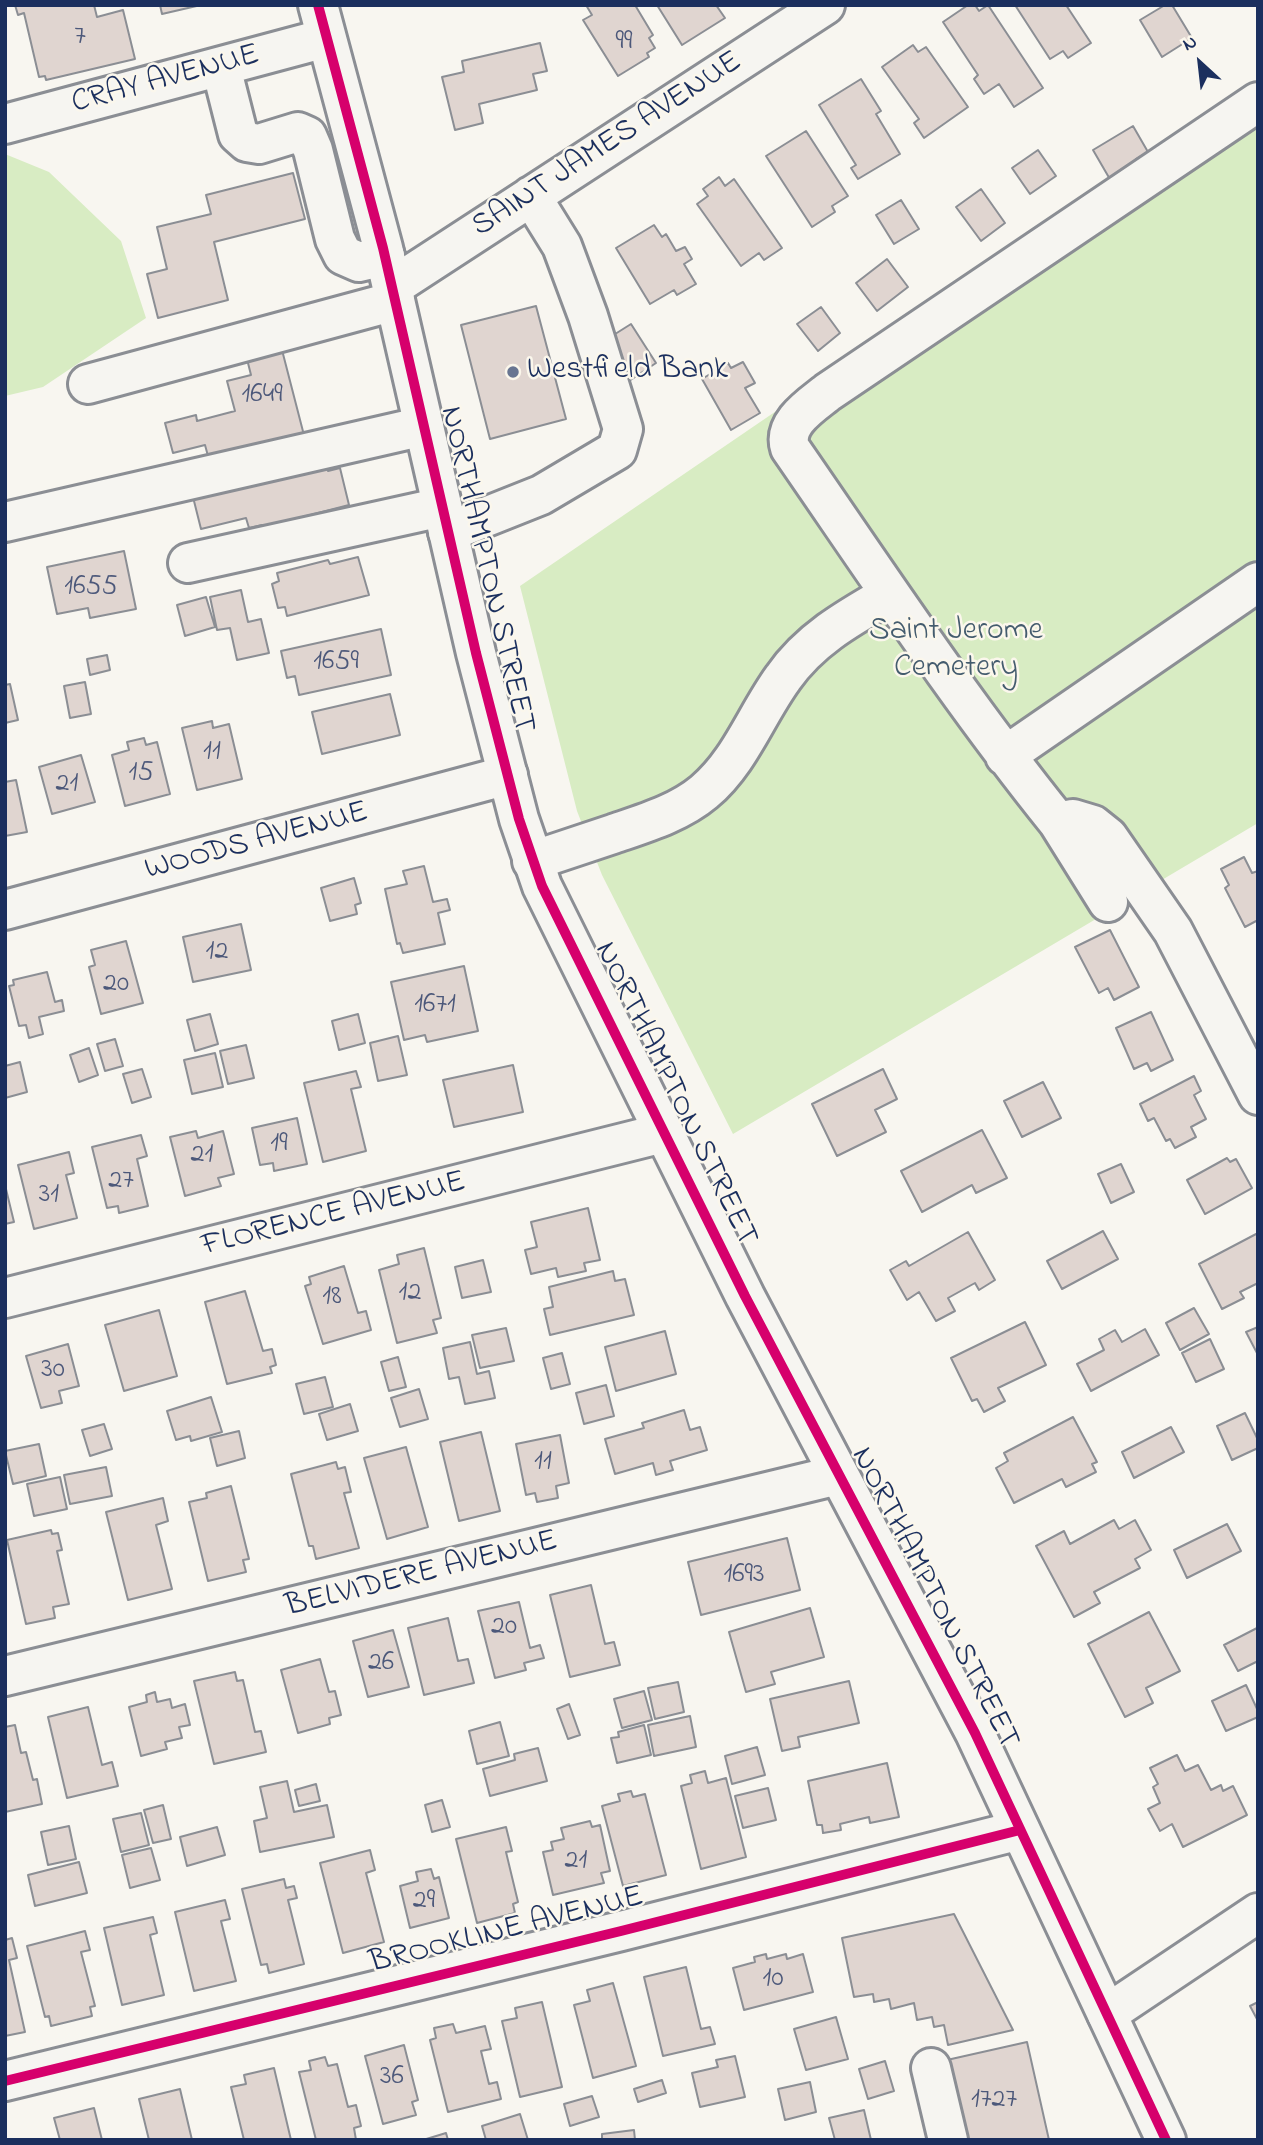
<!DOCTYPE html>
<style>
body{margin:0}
#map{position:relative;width:1263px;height:2145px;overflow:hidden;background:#f8f6f0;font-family:"Indie Flower",sans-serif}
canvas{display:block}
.frame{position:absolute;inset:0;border:7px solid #1b2f5e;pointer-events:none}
.north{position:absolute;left:1165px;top:28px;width:70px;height:70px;-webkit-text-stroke:5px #fbf7ec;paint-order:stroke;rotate:333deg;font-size:19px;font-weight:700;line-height:28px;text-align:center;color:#1b2f5e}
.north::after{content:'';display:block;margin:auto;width:24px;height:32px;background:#1b2f5e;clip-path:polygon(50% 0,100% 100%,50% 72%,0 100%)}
</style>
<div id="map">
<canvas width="1263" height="2145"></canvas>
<div class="frame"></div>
<div class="north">N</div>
</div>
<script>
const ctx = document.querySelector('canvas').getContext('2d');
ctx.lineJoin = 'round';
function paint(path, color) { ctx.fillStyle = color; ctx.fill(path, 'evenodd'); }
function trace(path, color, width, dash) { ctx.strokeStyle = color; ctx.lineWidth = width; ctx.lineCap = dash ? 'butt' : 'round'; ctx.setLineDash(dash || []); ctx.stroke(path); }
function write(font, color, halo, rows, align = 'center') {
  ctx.font = font + ' "Indie Flower",sans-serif'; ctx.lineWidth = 5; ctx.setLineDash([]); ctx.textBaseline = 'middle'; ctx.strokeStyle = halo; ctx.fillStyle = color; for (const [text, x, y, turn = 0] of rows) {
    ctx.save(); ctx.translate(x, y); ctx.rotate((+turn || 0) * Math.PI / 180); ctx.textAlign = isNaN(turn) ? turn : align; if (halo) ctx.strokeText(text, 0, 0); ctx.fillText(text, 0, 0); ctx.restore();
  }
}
paint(new Path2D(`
 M1258,82V823L733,1134L602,875L577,811L520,586Z
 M5,154L49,172L121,241L146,318L43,387L5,396Z`), '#d8ecc3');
const building = new Path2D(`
 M15,5H94L97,17L123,10L135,59L46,80L45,76L39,77L24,13L18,15Z
 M160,5H201L162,14Z
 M586,5H635L653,35L649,38L655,48L647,53L649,57L618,76L583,20L592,15Z
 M657,5H716L725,18L682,45Z
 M968,5H975L979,11L988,5L1043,88L1014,107L999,84L984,94L974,79L978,75L943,22Z
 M1015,5H1066L1091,43L1068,58L1063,51L1050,59Z
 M1165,5H1172L1192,38L1162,57L1140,20Z
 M540,43L547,71L533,74L537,90L479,104L483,123L455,130L442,77L464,72L462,61Z
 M913,45L918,52L926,47L968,107L924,138L914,123L919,119L882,67Z
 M861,79L881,111L876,114L900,154L858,179L851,168L856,165L819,105Z
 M1133,126L1148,152L1136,159L1139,165L1111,181L1093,150Z
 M806,131L848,196L832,206L835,212L812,227L766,156Z
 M1038,150L1056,176L1030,194L1012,168Z
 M293,173L305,219L214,242L228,300L158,318L147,274L167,269L157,227L211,214L206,195Z
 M719,177L725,186L734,179L782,248L764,260L759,253L741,266L697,204L708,196L703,189Z
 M981,189L1005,223L981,241L956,207Z
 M901,200L919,229L894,244L876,215Z
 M654,225L662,237L666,234L676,251L685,247L692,259L684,264L696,284L677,295L674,290L650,304L616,248Z
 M887,259L908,287L877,311L856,283Z
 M536,306L566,419L490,439L461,325Z
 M821,307L840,333L818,351L797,324Z
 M631,324L656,363L629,381L604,341Z
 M282,350L306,443L211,467L205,445L173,453L165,423L196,415L197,421L235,411L227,381L251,375L247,359Z
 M743,362L755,383L745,388L760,413L731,430L702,379L728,363L731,368Z
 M326,464L328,471L340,468L349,505L287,521L289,527L264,533L262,525L249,528L246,518L201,529L193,497Z
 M124,551L136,609L90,618L88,608L57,614L47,567Z
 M358,557L369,595L287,616L285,607L278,608L272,584L279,581L277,573L328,560L330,564Z
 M241,590L248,622L261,619L269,653L237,660L230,628L217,630L210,597Z
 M206,597L215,627L185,636L177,605Z
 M381,629L391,675L299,695L295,676L287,678L281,651Z
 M107,655L110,670L90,675L87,659Z
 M85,682L91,714L70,718L64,686Z
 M10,684L18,720L5,723V685Z
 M390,694L400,735L322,754L312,712Z
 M212,721L213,728L229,724L242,779L197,790L182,728Z
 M144,738L146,745L157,742L170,794L125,806L112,755L129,750L127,742Z
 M81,755L95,802L52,814L39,767Z
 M16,780L27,832L5,836V782Z
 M1244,857L1252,873L1258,871V920L1245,927L1225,888L1229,885L1221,869Z
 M424,866L433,902L447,899L450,910L438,913L445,944L403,953L400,943L397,944L385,889L407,884L403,871Z
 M354,878L361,903L355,905L357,914L330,921L321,888Z
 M241,924L251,970L193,982L183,937Z
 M1110,930L1139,987L1114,1000L1108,988L1099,993L1075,947Z
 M126,941L143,1003L101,1014L89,967L95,965L91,950Z
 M464,966L478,1031L427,1042L425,1035L404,1040L391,982Z
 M47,972L55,1002L62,1000L64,1011L39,1017L43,1034L29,1038L26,1025L19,1026L9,986L14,985L13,980Z
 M1151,1012L1173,1060L1151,1071L1147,1063L1134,1069L1116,1028Z
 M210,1014L218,1044L195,1051L187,1020Z
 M358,1014L365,1043L339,1050L332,1021Z
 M398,1036L407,1075L378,1081L370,1043Z
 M115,1039L123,1066L105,1071L97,1044Z
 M246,1045L254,1078L228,1084L220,1051Z
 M89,1048L98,1075L79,1082L70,1055Z
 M215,1053L223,1087L192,1094L184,1060Z
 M20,1062L27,1092L5,1098V1066Z
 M513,1065L523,1112L454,1127L443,1080Z
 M142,1069L151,1097L132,1103L123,1074Z
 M883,1069L897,1099L875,1110L886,1132L837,1156L812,1104Z
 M356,1071L361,1087L351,1089L366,1151L323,1162L304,1083Z
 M1194,1076L1201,1091L1194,1095L1206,1119L1191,1127L1196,1137L1175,1148L1170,1139L1166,1141L1154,1118L1148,1121L1140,1104Z
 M1043,1082L1061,1118L1022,1137L1004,1101Z
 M297,1118L307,1164L274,1171L273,1163L260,1165L252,1128Z
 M982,1130L1007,1178L976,1193L972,1185L922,1212L901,1171Z
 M196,1131L198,1138L223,1131L234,1174L218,1178L221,1186L185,1196L170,1137Z
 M141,1135L147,1156L137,1159L148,1206L119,1213L118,1206L107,1208L92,1147Z
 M69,1152L74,1173L66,1175L77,1218L34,1229L18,1165Z
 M1227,1158L1230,1162L1236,1159L1252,1188L1205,1214L1187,1180Z
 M1121,1164L1134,1192L1111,1203L1098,1174Z
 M5,1185L14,1222L5,1224Z
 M588,1208L600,1260L584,1263L586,1271L558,1277L556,1268L531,1274L525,1250L537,1247L531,1222Z
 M1103,1231L1118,1259L1062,1289L1047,1261Z
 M968,1232L995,1280L979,1290L975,1283L948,1298L955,1311L936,1321L919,1292L907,1300L890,1270L906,1261L909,1266Z
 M1258,1233V1283L1240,1292L1244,1298L1222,1309L1199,1264Z
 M424,1248L441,1318L433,1320L437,1333L397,1343L379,1270L399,1264L397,1255Z
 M483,1260L491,1292L462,1298L455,1267Z
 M344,1266L358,1313L366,1311L371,1330L323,1344L305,1286L311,1284L309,1277Z
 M613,1271L615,1281L625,1279L634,1315L550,1335L544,1309L553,1307L549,1287Z
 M245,1291L263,1351L272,1349L276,1365L270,1367L272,1373L227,1384L205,1302Z
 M1194,1308L1209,1334L1180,1350L1166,1323Z
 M159,1310L177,1376L124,1391L105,1325Z
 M1025,1322L1046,1365L998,1388L1005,1401L984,1412L977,1399L972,1401L951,1358Z
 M1258,1327V1355L1246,1332Z
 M506,1328L514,1361L480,1368L472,1335Z
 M1145,1329L1159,1355L1091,1391L1077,1364L1104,1350L1099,1339L1115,1330L1122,1342Z
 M665,1331L676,1374L616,1391L605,1347Z
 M1210,1339L1224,1369L1196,1382L1182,1353Z
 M470,1342L477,1374L489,1371L495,1398L465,1404L459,1377L449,1379L443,1348Z
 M68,1344L79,1386L59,1391L62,1403L41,1408L26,1356Z
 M562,1353L570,1384L551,1389L543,1358Z
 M398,1357L406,1387L389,1391L381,1362Z
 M325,1377L333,1407L304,1414L296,1384Z
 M606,1385L614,1416L584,1424L576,1393Z
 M419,1389L428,1419L400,1427L391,1398Z
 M211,1397L222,1432L191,1441L190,1436L176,1440L167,1411Z
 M350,1404L358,1431L327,1440L319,1414Z
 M684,1410L690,1430L700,1427L707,1450L670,1461L673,1470L656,1475L653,1463L615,1474L605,1439L644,1428L642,1423Z
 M1245,1413L1258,1440V1448L1232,1460L1217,1426Z
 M1073,1417L1097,1462L1092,1464L1096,1472L1066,1487L1062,1479L1014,1503L996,1468L1008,1461L1004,1453Z
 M104,1424L112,1449L90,1456L82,1430Z
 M1171,1427L1184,1452L1134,1478L1122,1452Z
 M239,1431L245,1458L217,1466L210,1438Z
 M481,1432L500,1511L459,1521L440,1442Z
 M560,1435L569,1483L556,1486L558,1498L537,1502L535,1493L526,1495L516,1444Z
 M39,1444L46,1476L13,1484L5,1451Z
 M406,1447L428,1527L387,1539L364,1458Z
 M336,1462L338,1469L345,1467L351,1492L344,1493L359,1548L316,1559L313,1546H309L291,1474Z
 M106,1467L112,1496L70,1504L64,1475Z
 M60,1477L67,1509L34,1516L27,1484Z
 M231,1486L249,1559L243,1560L246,1572L208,1581L189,1502L207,1498L206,1493Z
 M163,1498L168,1521L156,1525L172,1589L128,1600L106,1512Z
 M1114,1520L1119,1529L1135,1520L1151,1550L1135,1559L1140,1568L1094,1592L1100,1603L1074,1617L1036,1546L1064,1531L1070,1544Z
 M1227,1524L1241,1551L1187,1578L1174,1550Z
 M51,1530L52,1534L58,1533L62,1550L57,1551L69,1604L53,1607L55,1618L26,1624L7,1540Z
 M787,1538L800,1590L701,1615L688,1562Z
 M591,1585L605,1644L614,1642L620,1665L570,1677L550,1595Z
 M519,1602L530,1648L540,1645L544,1658L524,1663L526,1670L495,1678L478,1611Z
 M810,1608L824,1657L771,1672L775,1684L746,1692L729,1632Z
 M1149,1612L1180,1671L1146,1688L1153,1703L1125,1717L1088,1644Z
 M448,1618L458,1661L468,1659L474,1683L424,1695L408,1628Z
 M1257,1628L1258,1661L1238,1671L1224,1645Z
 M393,1630L409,1687L368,1697L353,1641Z
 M320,1659L329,1692L335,1691L341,1715L329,1718L330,1724L298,1733L281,1670Z
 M235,1672L237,1681L243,1680L255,1732L261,1731L266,1752L214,1764L194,1681Z
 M849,1681L859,1723L798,1737L800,1747L782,1751L770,1699Z
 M678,1682L684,1712L655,1719L648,1688Z
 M1246,1685L1258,1711V1717L1226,1731L1212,1701Z
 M644,1691L652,1720L622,1728L614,1699Z
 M155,1692L157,1702L170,1699L172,1708L185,1704L190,1725L179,1727L182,1738L165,1742L167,1749L141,1756L129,1707L147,1702L146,1695Z
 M569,1704L580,1735L568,1739L557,1709Z
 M88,1707L102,1765L112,1762L118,1786L67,1798L48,1717Z
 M690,1716L696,1747L654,1756L648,1725Z
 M500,1722L509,1756L477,1764L469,1731Z
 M15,1725L21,1753L26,1752L33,1780L37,1779L42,1804L5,1812V1727Z
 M644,1725L651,1755L617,1763L611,1738L619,1737L618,1732Z
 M757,1747L765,1775L732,1784L725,1756Z
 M538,1748L547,1781L490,1796L483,1769L515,1760L514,1754Z
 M1177,1755L1185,1771L1198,1765L1211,1790L1221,1785L1223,1791L1233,1786L1247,1815L1183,1847L1172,1824L1160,1831L1148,1809L1160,1803L1153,1787L1158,1784L1150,1768Z
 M887,1763L899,1817L870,1823L869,1817L840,1824L841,1830L823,1833L822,1825H817L808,1781Z
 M705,1771L708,1783L726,1778L746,1857L701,1869L681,1786L692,1783L690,1775Z
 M287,1781L294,1812L327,1805L334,1837L260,1852L254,1821L267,1818L260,1787Z
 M316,1784L320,1801L299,1806L295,1790Z
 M768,1788L776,1820L743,1828L735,1796Z
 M631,1791L633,1797L645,1794L666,1875L623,1886L602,1806L620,1801L618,1794Z
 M442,1800L450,1827L432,1832L425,1805Z
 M163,1805L171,1839L153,1843L144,1810Z
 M141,1813L149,1845L121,1852L113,1819Z
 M590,1821L592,1827L600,1825L610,1871L601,1873L604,1883L553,1895L543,1852L553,1850L551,1842L564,1839L561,1828Z
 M69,1826L76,1859L48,1865L41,1832Z
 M217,1827L225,1855L187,1866L180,1837Z
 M506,1827L512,1851L506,1852L518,1902L513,1904L515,1913L477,1923L456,1839Z
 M151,1848L160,1880L130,1888L122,1855Z
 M370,1850L375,1870L366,1873L384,1942L343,1953L320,1863Z
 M79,1862L87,1893L35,1906L28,1875Z
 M431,1869L434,1879L439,1877L449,1918L410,1928L400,1886L418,1881L416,1872Z
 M284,1879L286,1888L294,1886L297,1898L288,1900L304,1964L269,1973L267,1964L261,1965L242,1889Z
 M225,1900L230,1919L221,1921L236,1981L194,1991L175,1912Z
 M954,1914L1013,2030L948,2045L944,2025L934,2027L932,2017L917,2020L914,2003L891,2009L889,1999L874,2002L873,1994L854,1997L842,1938Z
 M153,1917L157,1933L150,1935L164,1995L122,2005L104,1928Z
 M85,1931L90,1950L81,1952L95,2006L90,2007L92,2016L51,2026L49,2016L45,2017L27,1946Z
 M12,1938L17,1958L9,1960L25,2032L5,2036V1940Z
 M766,1954L767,1959L786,1954L787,1959L803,1954L813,1992L744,2010L733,1968L755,1962L754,1957Z
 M686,1967L701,2029L710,2027L715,2044L663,2056L644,1977Z
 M613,1983L636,2066L593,2078L574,2005L590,2001L587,1990Z
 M542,2002L562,2087L520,2097L502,2021L517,2018L515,2008Z
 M1258,2002V2021L1250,2006Z
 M836,2017L848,2059L806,2070L794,2029Z
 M453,2024L456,2033L485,2026L491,2049L481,2051L489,2084L497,2082L501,2099L448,2112L430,2040L436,2038L434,2028Z
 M1027,2042L1049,2140H958L938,2062Z
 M404,2045L418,2100L412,2102L416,2115L383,2124L365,2056Z
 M735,2056L745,2097L700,2107L692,2073L718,2067L716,2060Z
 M325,2057L328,2066L337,2064L348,2107L356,2105L361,2126L354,2128L356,2140H316L299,2072L311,2070L309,2061Z
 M885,2061L894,2091L868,2099L859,2069Z
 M274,2068L291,2140H244L231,2087L246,2084L244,2075Z
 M662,2080L666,2093L638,2102L634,2089Z
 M810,2082L816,2112L785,2120L778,2089Z
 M180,2089L192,2140H149L139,2099Z
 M592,2096L599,2117L570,2126L564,2104Z
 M94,2108L102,2140H60L54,2118Z
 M864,2110L871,2140H835L829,2118Z
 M520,2114L528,2140H486L482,2126Z
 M634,2130L635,2140H602V2134Z
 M446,2133L448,2140H423Z`);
paint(building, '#e0d5d0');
trace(building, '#8b8e94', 2);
const minor = new Path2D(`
 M221,67L238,134L247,142L259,144L298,132L307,136L313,150L335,239L343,255L359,262L385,256
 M1258,102L828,392C812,405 782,423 790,448C877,574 962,703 1058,822L1073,819L1093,825L1108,837L1173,931L1258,1095
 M5,124L326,38
 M392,287L825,5
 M88,384L395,301
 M5,522L424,426
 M448,532L541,495L617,450L623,429L588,316L562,246L531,196
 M188,563L442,507
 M1005,756L1258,582
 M1058,822L1108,902
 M532,861C559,852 586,843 613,834C645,823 679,813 704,792C740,762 756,715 783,678C810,639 850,617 890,594
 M5,910L508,775
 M5,1298L663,1133
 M5,1676L838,1475
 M1107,2014L1258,1913
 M931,2068L948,2140
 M5,2081L621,1931L1020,1830`);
const major = new Path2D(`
 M318,5L383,248L476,653L519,819L542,886L745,1296L975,1733L1166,2140`);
trace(minor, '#8b8e94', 44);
trace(major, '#8b8e94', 44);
trace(minor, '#f6f5f1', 38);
trace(major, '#f6f5f1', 38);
trace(new Path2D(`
 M318,5L383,248L476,653L519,819L542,886L745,1296L975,1733L1166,2140
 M5,2081L621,1931L1020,1830`), '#d6006c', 10);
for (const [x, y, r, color] of [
 [513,372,7,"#687591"]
]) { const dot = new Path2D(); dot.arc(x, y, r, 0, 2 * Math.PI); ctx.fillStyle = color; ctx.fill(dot); trace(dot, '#fbf7ec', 2.5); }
write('28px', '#4c587a', null, [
 ["7",80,38],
 ["99",624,43],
 ["1649",262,396],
 ["1655",91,588],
 ["1659",336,663],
 ["11",212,753],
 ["15",141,774],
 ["21",67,785],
 ["12",217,953],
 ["20",116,985],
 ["1671",435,1006],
 ["19",279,1145],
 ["21",202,1156],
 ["27",121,1182],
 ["31",49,1196],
 ["12",410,1294],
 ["18",332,1298],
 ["30",53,1371],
 ["11",543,1463],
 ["1693",744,1576],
 ["20",504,1628],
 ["26",381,1664],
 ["21",576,1862],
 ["29",424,1902],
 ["10",773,1980],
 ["36",392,2078],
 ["1727",994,2101]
]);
write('32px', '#1b2f5e', '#fbf7ec', [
 ["CRAY AVENUE",166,81,-15],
 ["SAINT JAMES AVENUE",608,146,-33],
 ["NORTHAMPTON STREET",485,570,77],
 ["WOODS AVENUE",257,843,-15],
 ["NORTHAMPTON STREET",674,1095,64],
 ["FLORENCE AVENUE",334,1216,-14],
 ["BELVIDERE AVENUE",422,1576,-14],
 ["NORTHAMPTON STREET",933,1599,63],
 ["BROOKLINE AVENUE",507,1932,-14]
]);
write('32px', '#1b2f5e', '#fbf7ec', [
 ["Westfield Bank",527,372]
], 'left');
write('32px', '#445c6e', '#fbf7ec', [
 ["Saint Jerome",956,633],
 ["Cemetery",956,670]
]);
</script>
